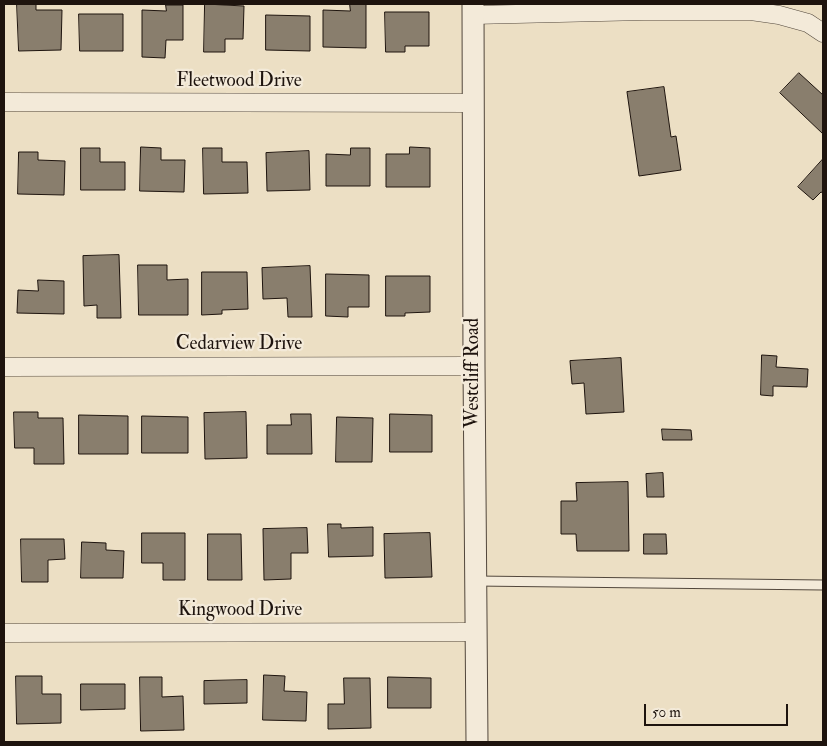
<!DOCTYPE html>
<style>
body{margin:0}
#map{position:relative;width:827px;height:746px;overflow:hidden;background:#ecdfc4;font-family:"IM FELL Double Pica",serif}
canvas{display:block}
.frame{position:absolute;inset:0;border:5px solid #1e140e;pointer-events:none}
.scale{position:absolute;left:644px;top:704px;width:144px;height:22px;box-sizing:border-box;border:2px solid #1e140e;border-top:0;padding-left:6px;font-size:15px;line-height:18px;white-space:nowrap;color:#1e140e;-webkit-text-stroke:4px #f3ead9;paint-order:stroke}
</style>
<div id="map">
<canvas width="827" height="746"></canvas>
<div class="frame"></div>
<div class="scale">50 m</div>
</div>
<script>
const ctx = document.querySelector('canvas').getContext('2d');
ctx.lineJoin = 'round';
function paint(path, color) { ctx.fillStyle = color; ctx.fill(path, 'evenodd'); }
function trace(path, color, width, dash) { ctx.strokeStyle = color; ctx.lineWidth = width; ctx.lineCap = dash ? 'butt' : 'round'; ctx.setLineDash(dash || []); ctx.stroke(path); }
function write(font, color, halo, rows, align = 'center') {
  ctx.font = font + ' "IM FELL Double Pica",serif'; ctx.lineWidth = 4.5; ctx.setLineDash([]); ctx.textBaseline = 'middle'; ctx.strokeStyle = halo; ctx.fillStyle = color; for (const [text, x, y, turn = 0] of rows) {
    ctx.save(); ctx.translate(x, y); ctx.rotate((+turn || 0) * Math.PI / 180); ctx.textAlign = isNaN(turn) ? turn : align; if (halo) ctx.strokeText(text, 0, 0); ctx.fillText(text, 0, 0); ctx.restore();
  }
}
const building = new Path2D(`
 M17,4H36V10H62L61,50L19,51Z
 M205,4L244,6L243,39H225V52H204Z
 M350,4H366V48L323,47V10L350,11Z
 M166,5H183V40H166L165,58L142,57V10L166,11Z
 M385,12H429V46H405V52H386Z
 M79,14H123V51H80Z
 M266,15L310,16V51L266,50Z
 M799,73L823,95V134L780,93Z
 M664,87L671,137L676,136L681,170L639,176L627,92Z
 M141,147L161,148V160H185L184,192L140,191Z
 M410,147L430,148V187H386V154H409Z
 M81,148H100V162H125V190H81Z
 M203,148H222V162H247L248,193L204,194Z
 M351,148H370V186H326V154L350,155Z
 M309,151L310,190L267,191L266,153Z
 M19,152H38V160L65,161L64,195L18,194Z
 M823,159V193L821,192L813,200L798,187Z
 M119,255L121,318H97V305L84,306L83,256Z
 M138,265H167V280L188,279V315H139Z
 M310,266L312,317H288L287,298L263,299L262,268Z
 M202,272H247L248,309L222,310V314L202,315Z
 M326,274L369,275V307H348V317L326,316Z
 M386,276H430V312L405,313V316H386Z
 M38,280L64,281V314L17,313L18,290L38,291Z
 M762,355L777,356L776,367L808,369L807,387L773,386V396L761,395Z
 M621,358L624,412L586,414L584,383L572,384L570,361Z
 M14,412H38V418H63L64,464H34V448H15Z
 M246,412L247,458L205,459L204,413Z
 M291,414H311L312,454H267V425H291Z
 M390,414L432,415V452H390Z
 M79,415L128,416V454H79Z
 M142,416L188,417V453H142Z
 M337,417L373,418L372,462H336Z
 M662,429L691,430L692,440H663Z
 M663,473L664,497H647L646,474Z
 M628,482L629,551H577L576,534H561V501H577L576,483Z
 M328,524H341V528L373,527V556L329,557Z
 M307,528L308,553H291V579L264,580L263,529Z
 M142,533H185V580H163V563H142Z
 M430,533L432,577L385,578L384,534Z
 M208,534H241L242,580H208Z
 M644,534H666L667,554H644Z
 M21,539H64L65,559L48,560V582H22Z
 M82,542L106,543V550L124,551L123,578H81Z
 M264,675L285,676L284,691L307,692L306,721L263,720Z
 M16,676H42V694H61V723L17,724Z
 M140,677H162V697L183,696L184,730L141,731Z
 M388,677L431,678V708H388Z
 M344,678H370L371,728L328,729V704H344Z
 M247,680V703L204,704V681Z
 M81,684H125V709L81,710Z`);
paint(building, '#897e6d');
trace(building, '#1e140e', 1);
const service = new Path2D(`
 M475,581L823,585`);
const minor = new Path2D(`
 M473,15L644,11H751L779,15L808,23L823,33
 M4,102L473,103
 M4,367L474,366
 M4,633L475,632`);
const tertiary = new Path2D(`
 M473,4L474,366L477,742`);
trace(service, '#52473c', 11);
trace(minor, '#52473c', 19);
trace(tertiary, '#52473c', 23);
trace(service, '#f3ead9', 9);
trace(minor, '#f3ead9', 18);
trace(tertiary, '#f3ead9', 21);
write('19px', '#1e140e', '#f3ead9', [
 ["Fleetwood Drive",239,82],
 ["Cedarview Drive",239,345],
 ["Westcliff Road",474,373,-90],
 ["Kingwood Drive",240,611]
]);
</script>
